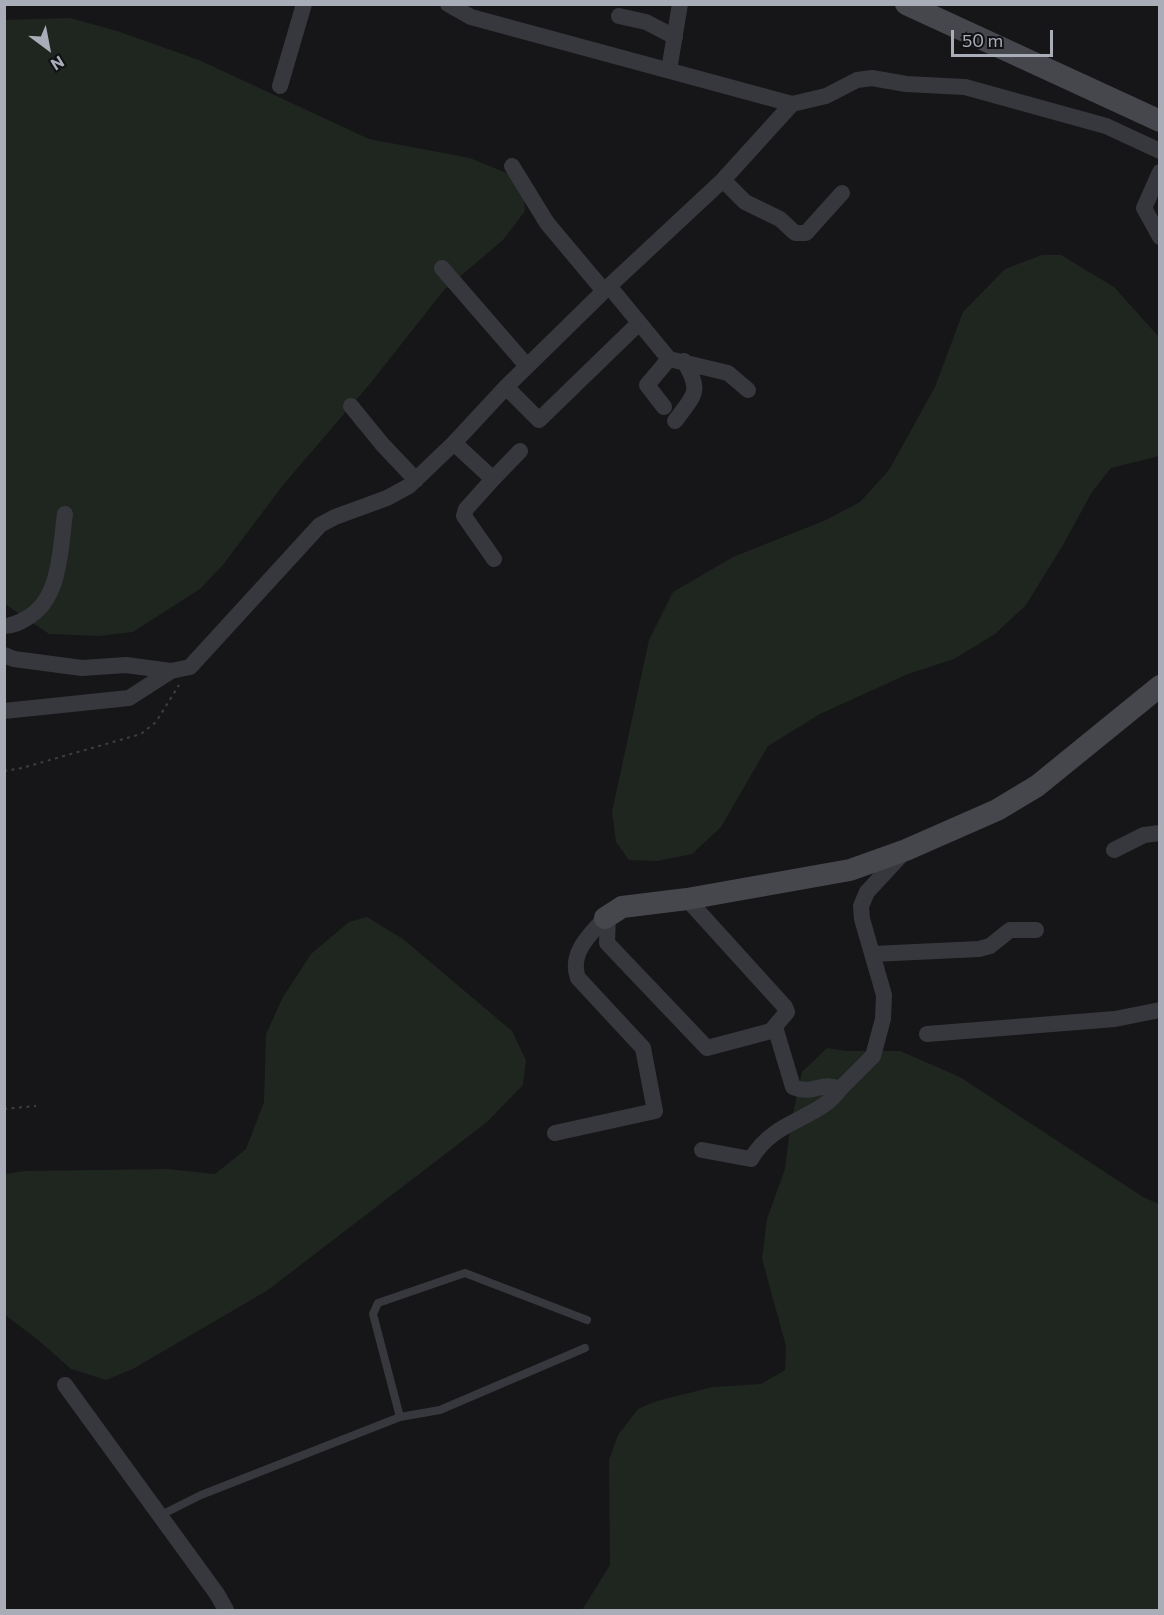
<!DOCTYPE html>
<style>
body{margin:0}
#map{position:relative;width:1164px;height:1615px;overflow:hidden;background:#161618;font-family:Commissioner,sans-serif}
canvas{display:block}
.frame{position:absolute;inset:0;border:6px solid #a8adb8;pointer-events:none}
.north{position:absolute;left:18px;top:18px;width:60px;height:60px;-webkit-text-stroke:4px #111113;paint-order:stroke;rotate:148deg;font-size:16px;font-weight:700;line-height:24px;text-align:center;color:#a8adb8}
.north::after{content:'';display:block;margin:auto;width:21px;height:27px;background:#a8adb8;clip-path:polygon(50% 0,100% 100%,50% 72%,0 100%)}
.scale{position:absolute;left:951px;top:30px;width:102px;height:27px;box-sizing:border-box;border:3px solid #a8adb8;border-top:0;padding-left:8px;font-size:18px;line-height:21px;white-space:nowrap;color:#a8adb8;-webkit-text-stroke:4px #111113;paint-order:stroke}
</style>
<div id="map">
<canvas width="1164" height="1615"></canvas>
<div class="frame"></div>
<div class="north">N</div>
<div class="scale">50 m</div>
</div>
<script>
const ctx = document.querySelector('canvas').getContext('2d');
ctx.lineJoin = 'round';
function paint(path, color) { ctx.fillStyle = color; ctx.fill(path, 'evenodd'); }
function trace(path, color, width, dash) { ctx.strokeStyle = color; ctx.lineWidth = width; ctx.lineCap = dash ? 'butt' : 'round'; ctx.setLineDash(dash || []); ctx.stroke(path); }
paint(new Path2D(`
 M70,18L117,31L199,60L369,139L470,158L514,176L523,190L525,211L503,240L444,290L373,380L284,484L222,566L200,589L133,632L99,636L49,634L5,604L4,20Z
 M1042,255H1061L1114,287L1159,337V456L1111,468L1092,492L1063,545L1026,605L995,634L954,659L908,674L820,714L768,746L721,827L692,854L657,861L629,860L616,842L612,812L649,640L673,592L733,557L826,520L860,502L889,470L935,387L963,312L1005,269Z
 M367,917L403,939L512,1031L526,1060L523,1085L487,1122L268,1290L133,1369L106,1380L71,1369L37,1339L5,1315V1174L25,1171L167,1169L215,1174L246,1149L264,1102L266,1034L283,997L311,954L349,922Z
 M827,1048L846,1051H900L960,1077L1143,1197L1159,1204V1610H582L610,1565L609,1460L618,1435L638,1409L657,1401L713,1387L761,1384L785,1370L786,1346L762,1259L767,1219L785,1169L790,1128L802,1072Z`), '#1e261f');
trace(new Path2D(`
 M4,771L22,768L141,734L156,722L179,685
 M4,1109L36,1106`), '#3d3f44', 2, [3, 4.5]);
trace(new Path2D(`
 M400,1417L373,1314L378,1303L465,1273L587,1320
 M159,1516L201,1495L400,1417L440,1410L585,1348`), '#37383d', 8);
trace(new Path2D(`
 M448,4L471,17L792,104L826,96L857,80L872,78L906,84L965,87L1106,126L1160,151
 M619,16L646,22L675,37
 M669,70L680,4
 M280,86L304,4
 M512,166L547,223L604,291
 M1160,172L1144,208L1160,237
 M723,180L745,202L780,219L795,233H806L842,193
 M442,268L527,366
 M609,286L669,359L728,373L748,390
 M506,387L539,420L639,323
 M351,406L382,444L416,480
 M664,407L647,385L669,359
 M675,421C695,394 702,392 684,361
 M454,443L493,479L466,509L464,516L494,559
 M493,479L520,451
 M4,626C13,626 20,622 27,618C61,599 60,549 65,514
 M4,655L14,659L82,668L126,665L171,671L190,667L320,525L335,517L387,498L409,486L454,443L506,387L606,289L723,180L792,104
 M4,711L129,698L171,671
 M1114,850L1144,835L1160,833
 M608,915L607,943L707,1048L771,1031L787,1012L785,1007L687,899
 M873,954L979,949L990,946L1010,930H1036
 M927,1034L1115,1019L1160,1010
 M840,1089L873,1056L883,1019L884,995L862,919L861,906L867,892L905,851
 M555,1133L655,1111L643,1048L578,978C569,954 589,935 605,918
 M702,1150L751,1159C775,1118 819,1120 840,1089C821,1080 813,1096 793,1087L775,1027
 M65,1385L217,1594L226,1610`), '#37383d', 16);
trace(new Path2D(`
 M906,4L1160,121
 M605,918L622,907L687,899L850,870L906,850L997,810L1037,786L1160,686`), '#45474d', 22);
</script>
